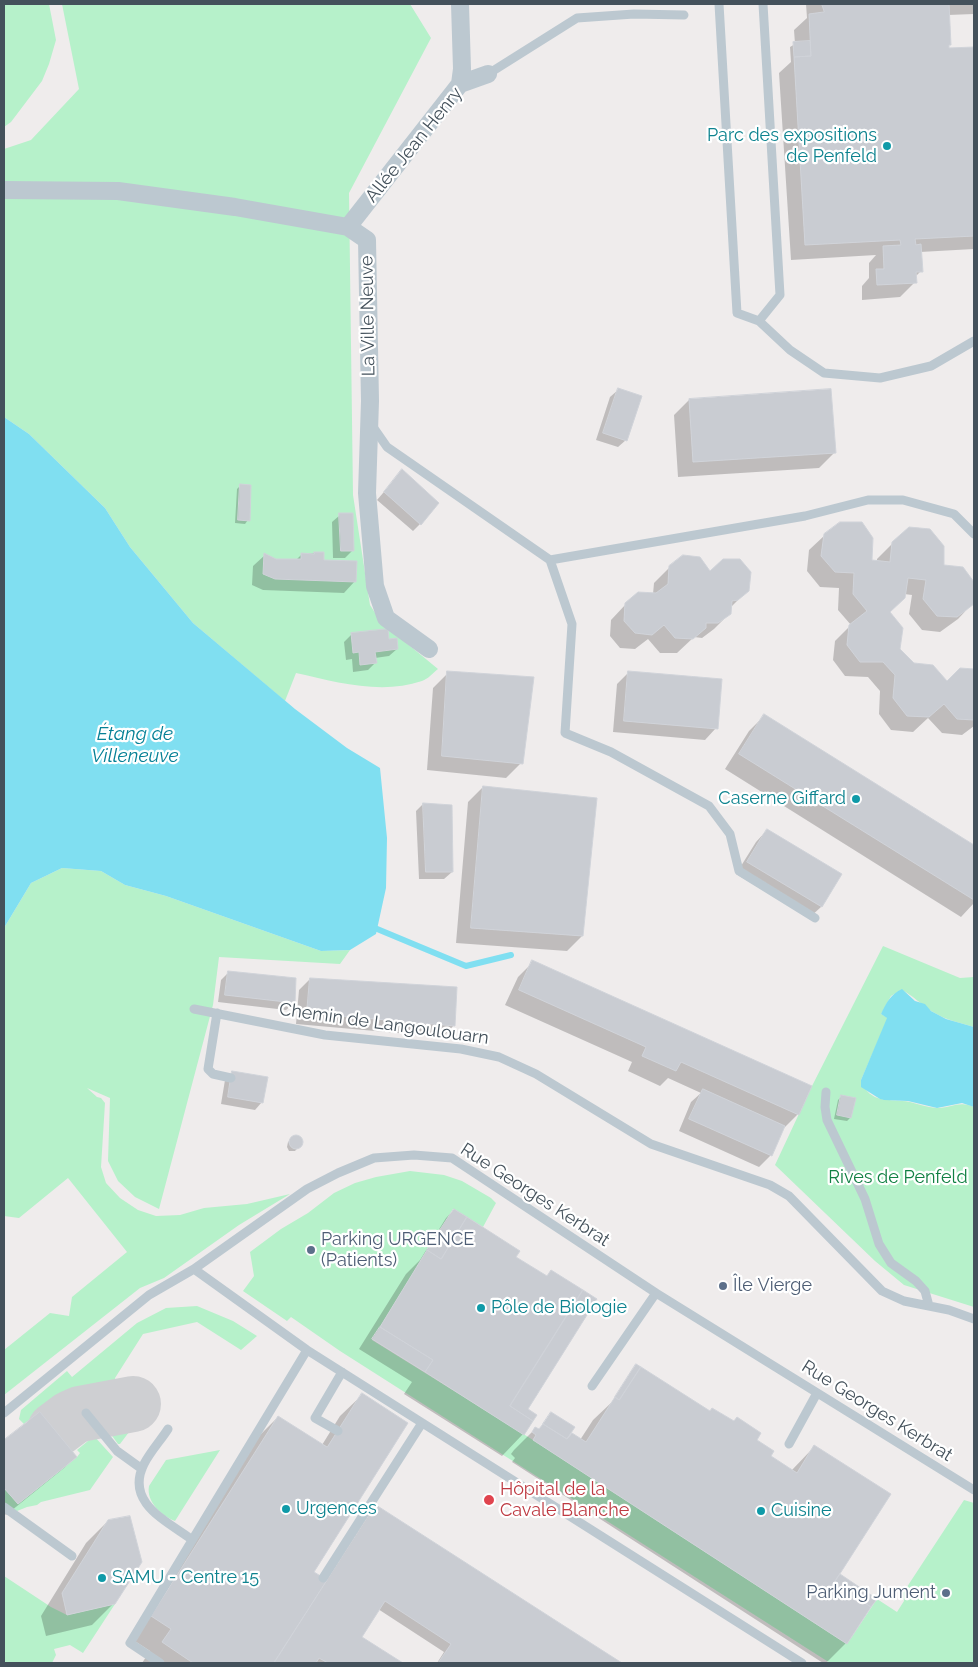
<!DOCTYPE html>
<meta charset="utf-8">
<style>
body{margin:0}
#map{position:relative;width:978px;height:1667px;overflow:hidden;background:#efecec;font-family:Raleway,sans-serif}
canvas{display:block}
.frame{position:absolute;inset:0;border:5px solid #44515b;pointer-events:none}
</style>
<div id="map">
<canvas width="978" height="1667"></canvas>
<div class="frame"></div>
</div>
<script>
const ctx = document.querySelector('canvas').getContext('2d');
ctx.lineJoin = 'round';
function paint(path, color) { ctx.fillStyle = color; ctx.fill(path, 'evenodd'); }
function trace(path, color, width, dash) { ctx.strokeStyle = color; ctx.lineWidth = width; ctx.lineCap = dash ? 'butt' : 'round'; ctx.setLineDash(dash || []); ctx.stroke(path); }
function write(font, color, halo, rows, align = 'center') {
  ctx.font = font + ' Raleway,sans-serif'; ctx.lineWidth = 4.5; ctx.setLineDash([]); ctx.textBaseline = 'middle'; ctx.strokeStyle = halo; ctx.fillStyle = color; for (const [text, x, y, turn = 0] of rows) {
    ctx.save(); ctx.translate(x, y); ctx.rotate((+turn || 0) * Math.PI / 180); ctx.textAlign = isNaN(turn) ? turn : align; if (halo) ctx.strokeText(text, 0, 0); ctx.fillText(text, 0, 0); ctx.restore();
  }
}
paint(new Path2D(`
 M4,4H49L56,40L49,64L42,81L11,122L4,127Z
 M62,4H410L431,38L349,193L353,495L370,605L381,622L438,669C433,673 428,679 422,681C381,695 336,682 296,673L285,701L193,623L130,547L105,508L29,434L4,417V149L31,140L79,89Z
 M62,868L101,871L125,885L166,896L321,951L350,950L340,964L219,957L213,1005L159,1209L135,1197L118,1181L108,1161L110,1098L87,1088L97,1097L101,1098L105,1103L101,1167L106,1183L120,1198L138,1210L156,1216L180,1215L204,1208L247,1204L290,1194L239,1225L164,1278L140,1288L4,1395V1350L50,1313L69,1316L72,1297L127,1252L68,1178L19,1218L4,1216V928L31,883Z
 M883,946L960,978L974,977V1027C960,1023 946,1020 933,1012C926,1008 907,991 901,990L891,996L881,1014L888,1018L861,1080C870,1105 889,1098 910,1102C918,1104 927,1107 936,1108C951,1108 960,1100 974,1107V1307L904,1285L875,1261L775,1165L812,1086Z
 M410,1171L444,1175L462,1181L491,1198L496,1203L483,1227L453,1209L372,1340L533,1440L847,1644L877,1599L897,1612L904,1601L903,1593L964,1500L974,1503V1663H830L340,1351L291,1317L287,1321L243,1291L254,1276L250,1252L281,1229L308,1213L334,1193L355,1183L376,1177Z
 M197,1306L233,1321L257,1336L241,1350L197,1322L143,1334L115,1378L116,1385L61,1397L24,1424L19,1419L21,1410L67,1371L72,1377L137,1323L166,1308Z
 M125,1423V1427L129,1432L120,1444H118L105,1426Z
 M94,1436L113,1457L90,1490L41,1502L37,1505L27,1507L17,1511L7,1506L4,1502V1488L18,1504L77,1457L80,1453L77,1450Z
 M220,1450L175,1521C162,1516 146,1502 149,1486L166,1460Z
 M4,1576L51,1607L67,1615L115,1604L83,1653L70,1645L54,1649L56,1655L52,1663H4Z`), '#b6f1ca');
paint(new Path2D(`
 M4,417L29,434L105,508L130,547L193,623L295,709L347,748L380,768L387,838L386,888L376,934L350,950L321,951L166,896L125,885L101,871L62,868L31,883L4,928Z
 M902,989L915,1001L925,1004L931,1011L946,1019L974,1027V1107L962,1103L937,1108L908,1101L884,1100L880,1099L861,1087V1080L887,1018L881,1014C886,1003 891,994 902,989Z`), '#80dff1');
paint(new Path2D(`
 M806,4H974V14L948,15L947,46L948,50L974,48V249L920,252L921,271L915,277V282L900,297L862,300V286L869,278V263L876,255L791,260L779,73L791,62L790,47L795,44L794,30L807,18Z
 M618,390L626,440L618,447L596,440L610,397Z
 M689,400L834,453L819,468L678,477L674,415Z
 M395,479L420,524L413,531L377,500Z
 M241,485L248,520L245,524L235,523L237,489Z
 M340,515L353,550L345,558H333L332,522Z
 M825,535L871,561H877V559L893,543L942,566L962,568L974,584L973,603L958,619L940,632L922,630L909,614L912,595L904,594L888,613L899,649L914,665L947,683L961,670H974V726L962,735L942,733L928,718L913,732L891,730L879,714L880,691L868,677L845,676L833,660L835,641L851,625L838,610L839,588L820,587L807,571L809,550Z
 M323,553L322,561L355,581L344,593L263,590L252,585L253,566L265,555L276,560H296L302,554Z
 M670,567L710,573L748,590L730,608V613L714,629L702,638L694,637L677,653H660L648,639L635,649L620,648L610,636L611,620L626,604L653,594L654,583Z
 M351,635L388,641L397,649L389,656L375,658V663L368,670L353,672L352,659L346,660L344,642Z
 M629,672L716,728L705,740L613,732L617,684Z
 M448,673L521,763L506,778L427,770L433,688Z
 M764,716L974,846V903L961,917L725,769L749,731Z
 M483,787L582,936L567,951L456,943L468,802Z
 M423,804L452,872L444,879H419L416,811Z
 M767,830L840,875L821,907L809,918L736,874L756,842Z
 M533,962L810,1087L798,1114L782,1130L771,1155L759,1167L679,1131L691,1102L701,1093L668,1078L660,1086L628,1071L632,1062L505,1005L518,977Z
 M229,972L294,1003L286,1010L218,1002L221,980Z
 M310,979L454,1025L443,1037L296,1024L299,990Z
 M233,1072L262,1102L255,1110L221,1104L225,1080Z
 M842,1096L850,1118L847,1121L834,1119L838,1100Z
 M296,1137L300,1139L302,1143L295,1151H289L287,1147L288,1142Z
 M454,1210L514,1257L546,1277L523,1434L502,1456L404,1394L412,1382L359,1349L406,1274L420,1260L446,1218Z
 M633,1369L709,1412L733,1422L737,1418L770,1456L791,1471L814,1447L838,1575L875,1599L846,1643L826,1663H823L512,1462L515,1458L511,1454L514,1450L535,1429L565,1440H580L593,1420L612,1402Z
 M362,1395L312,1572L326,1581L369,1514L376,1507L619,1663H437L444,1652L378,1609L360,1637L401,1663H142L150,1651L130,1638L256,1439L278,1417L322,1445L340,1416Z
 M40,1414L75,1457L64,1468L6,1515L4,1513V1441Z
 M108,1521L114,1603L92,1625L46,1636L41,1616L86,1543Z`), '#0003');
trace(new Path2D(`
 M370,926L466,966L511,955`), '#80dff1', 6);
trace(new Path2D(`
 M55,1430L71,1418L80,1414L133,1404`), '#cecfd2', 56);
const building = new Path2D(`
 M822,4H949L951,45H949V48L974,47V236L915,239L916,245L921,244L923,272H916L917,283L877,285L876,269H884L883,246L901,245L900,240L805,245L794,57L811,56L809,14L824,12Z
 M810,41L811,56L794,57L793,42Z
 M618,388L642,396L627,441L603,433Z
 M831,389L836,453L693,462L689,399Z
 M402,469L439,503L421,525L384,492Z
 M240,484L251,485L250,521L238,520Z
 M339,513H353L354,551H341Z
 M840,522H862L873,538L872,560L890,562L892,542L909,527L930,529L944,546V565L963,567L974,582V604L957,617L937,616L923,599L926,580L908,578L905,598L890,612L903,628L900,649L914,663L933,665L947,681L960,668L974,669V720L957,719L944,704L929,717L907,716L893,698L895,675L883,662H860L847,645L849,625L867,611L853,594L854,573L835,572L821,556L824,534Z
 M314,552H324V560L357,561L356,582L275,579L263,574L264,553L276,559H301V553L314,554Z
 M683,555L700,557L710,571L723,559H740L751,572L749,591L738,600L732,601L731,614L718,623H706V628L693,639L675,638L664,625L652,635L635,633L624,621L625,603L638,592L656,593L668,584L669,566Z
 M388,629L389,639L397,638L398,649L375,652L377,663L360,665L359,652L353,653L351,633Z
 M447,671L534,677L523,764L442,756Z
 M628,671L722,679L718,729L624,721Z
 M764,714L974,845V900L739,754Z
 M483,786L597,798L583,936L471,928Z
 M423,803L452,805L453,872H426Z
 M767,829L842,874L822,907L747,862Z
 M532,960L812,1086L799,1115L681,1062L676,1071L642,1056L646,1047L519,990Z
 M228,971L296,978L295,1003L225,995Z
 M310,978L457,987L455,1026L307,1013Z
 M232,1071L268,1077L263,1103L228,1097Z
 M703,1089L785,1126L772,1156L689,1119Z
 M841,1095L856,1098L851,1118L837,1115Z
 M289 1142a7 7 0 1 1 14 0a7 7 0 1 1-14 0Z
 M454,1209L467,1217L441,1259L427,1250Z
 M467,1217L520,1251L516,1257L547,1276L551,1270L583,1290L510,1406L533,1421L524,1435L425,1372L433,1360L380,1327L427,1250L441,1259Z
 M583,1290L597,1299L528,1409L537,1415L533,1421L510,1406Z
 M380,1327L433,1360L425,1372L372,1339Z
 M636,1364L641,1367L619,1400L615,1397Z
 M641,1367L710,1411L712,1408L734,1421L737,1417L761,1433L757,1440L774,1451L771,1456L797,1473L814,1445L891,1494L834,1583L871,1607L847,1644L533,1440L536,1435L532,1432L535,1427L539,1429L543,1424L567,1439L572,1433L586,1442L615,1397L619,1400Z
 M362,1393L408,1423L314,1572L327,1580L274,1663H193L162,1642L171,1629L151,1616L278,1416L327,1447Z
 M40,1412L77,1457L18,1504L4,1488V1440Z
 M551,1412L575,1427L567,1439L543,1424Z
 M376,1505L558,1622L622,1663H438L451,1644L385,1601L362,1637L403,1663H328L319,1658L316,1663H274Z
 M130,1516L142,1562L115,1604L67,1615L62,1593L108,1520Z
 M840,1574L877,1599L871,1607L834,1583Z`);
paint(building, '#c9ccd2');
trace(building, '#d0d3d9', 1);
trace(new Path2D(`
 M719,4L737,313L759,321L780,295L763,4
 M488,74L577,18L634,14L684,15
 M759,321L790,350L824,373L880,378L931,366L974,341
 M371,424L387,447L550,560L572,624L565,733L611,752L709,806L730,834L739,871L815,918
 M550,560L805,516L868,500H903L954,514L974,534
 M194,1009L325,1035L461,1049L499,1057L536,1074L651,1144L770,1185L789,1196L882,1291L904,1301L949,1310L974,1319
 M217,1013L208,1069L213,1074L231,1078
 M826,1092L825,1107L827,1120L865,1199L879,1244L891,1263L916,1281L925,1291L929,1306
 M194,1269L307,1350L802,1663
 M592,1386L656,1293
 M4,1413L149,1295L194,1269L307,1189L338,1173L374,1158L414,1155L452,1158L656,1293L974,1490
 M86,1413L117,1451L142,1469
 M168,1429C161,1440 150,1452 144,1464C125,1502 165,1520 191,1539
 M338,1431L315,1418L342,1372
 M789,1444L817,1393
 M4,1507L72,1556
 M323,1578L422,1423
 M160,1663L130,1643L307,1350`), '#bcc8d0', 9);
trace(new Path2D(`
 M460,84L462,69L460,4
 M4,190L118,191L235,207L348,227L367,240L370,401L367,493L375,586L386,618L429,649
 M348,227L460,84L488,74`), '#bcc8d0', 18);
for (const [x, y, r, color] of [
 [887,146,5,"#0f9aa8"],
 [856,799,5,"#0f9aa8"],
 [311,1250,5,"#5c6f8a"],
 [723,1286,5,"#5c6f8a"],
 [481,1308,5,"#0f9aa8"],
 [489,1500,6,"#e0444e"],
 [286,1509,5,"#0f9aa8"],
 [761,1511,5,"#0f9aa8"],
 [102,1578,5,"#0f9aa8"],
 [946,1593,5,"#5c6f8a"]
]) { const dot = new Path2D(); dot.arc(x, y, r, 0, 2 * Math.PI); ctx.fillStyle = color; ctx.fill(dot); trace(dot, '#fff', 2); }
write('18px', '#0d838f', '#fff', [
 ["Parc des expositions",877,136,"right"],
 ["de Penfeld",877,157,"right"],
 ["Caserne Giffard",846,799,"right"],
 ["Pôle de Biologie",491,1308],
 ["Urgences",296,1509],
 ["Cuisine",771,1511],
 ["SAMU - Centre 15",112,1578]
], 'left');
write('18px', '#44515b', '#fff', [
 ["Allée Jean Henry",414,145,-51],
 ["La Ville Neuve",368,316,-91],
 ["Chemin de Langoulouarn",384,1024,8],
 ["Rue Georges Kerbrat",535,1195,33],
 ["Rue Georges Kerbrat",877,1411,32]
]);
write('18px', '#118043', '#fff', [
 ["Rives de Penfeld",898,1178]
]);
write('18px', '#4e5e75', '#fff', [
 ["Parking URGENCE",321,1240],
 ["(Patients)",321,1261],
 ["Île Vierge",733,1286],
 ["Parking Jument",936,1593,"right"]
], 'left');
write('18px', '#be3a42', '#fff', [
 ["Hôpital de la",500,1490],
 ["Cavale Blanche",500,1511]
], 'left');
write('italic 19px', '#058096', '#fff', [
 ["Étang de",135,734],
 ["Villeneuve",135,756]
]);
</script>
